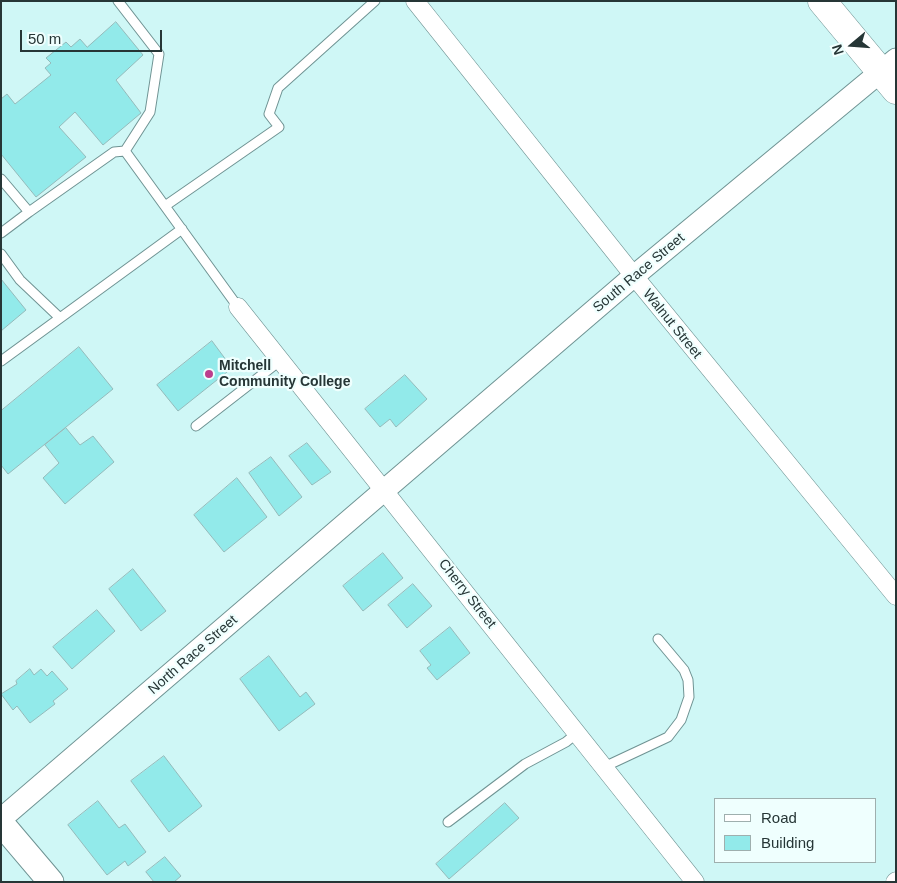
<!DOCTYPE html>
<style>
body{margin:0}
#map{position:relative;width:897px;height:883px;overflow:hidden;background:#cff7f6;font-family:Helvetica,sans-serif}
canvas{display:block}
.frame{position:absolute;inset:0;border:2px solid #263636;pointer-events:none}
.legend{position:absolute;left:714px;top:798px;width:162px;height:65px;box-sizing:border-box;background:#effffe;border:1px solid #9fafae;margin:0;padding:6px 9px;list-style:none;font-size:15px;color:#263636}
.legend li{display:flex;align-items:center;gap:10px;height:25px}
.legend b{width:25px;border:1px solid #9fafae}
.north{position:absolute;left:827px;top:20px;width:50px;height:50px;-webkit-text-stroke:4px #effffe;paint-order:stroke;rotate:252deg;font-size:14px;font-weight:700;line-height:20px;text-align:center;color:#263636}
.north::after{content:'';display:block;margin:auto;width:18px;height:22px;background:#263636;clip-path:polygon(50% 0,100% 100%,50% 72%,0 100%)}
.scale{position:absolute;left:20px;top:30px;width:142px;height:22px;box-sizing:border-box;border:2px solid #263636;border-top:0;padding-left:6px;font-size:15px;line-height:18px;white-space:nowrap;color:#263636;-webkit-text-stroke:4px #effffe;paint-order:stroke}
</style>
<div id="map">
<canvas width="897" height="883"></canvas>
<div class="frame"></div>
<ul class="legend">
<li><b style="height:6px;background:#fff"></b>Road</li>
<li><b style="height:14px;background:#92eaea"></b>Building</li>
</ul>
<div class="north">N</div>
<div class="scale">50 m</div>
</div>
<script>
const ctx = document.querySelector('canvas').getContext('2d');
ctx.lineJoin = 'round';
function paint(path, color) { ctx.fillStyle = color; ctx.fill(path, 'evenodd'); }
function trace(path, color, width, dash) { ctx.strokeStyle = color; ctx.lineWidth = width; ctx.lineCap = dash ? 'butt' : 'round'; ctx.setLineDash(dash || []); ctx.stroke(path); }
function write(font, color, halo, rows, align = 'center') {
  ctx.font = font + ' Helvetica,sans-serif'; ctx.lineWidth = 4.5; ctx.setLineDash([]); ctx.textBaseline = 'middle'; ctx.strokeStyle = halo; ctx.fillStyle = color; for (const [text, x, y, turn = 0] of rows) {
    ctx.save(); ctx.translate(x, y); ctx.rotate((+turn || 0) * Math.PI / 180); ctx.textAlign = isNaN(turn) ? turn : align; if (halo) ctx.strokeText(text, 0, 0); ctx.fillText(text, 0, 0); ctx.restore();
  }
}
const building = new Path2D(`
 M116,22L143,55L116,80L141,113L103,145L75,112L59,127L86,157L36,197L1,154V99L7,94L15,104L51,75L45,68L51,63L46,58L66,42L71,47L80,39L87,47Z
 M1,279L26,310L1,331Z
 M212,341L232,368L178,411L157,385Z
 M79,347L113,389L8,474L1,465V411Z
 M405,375L427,399L396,427L390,419L380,427L365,409Z
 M66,428L80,445L93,436L114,462L65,504L43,478L59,463L45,445Z
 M307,443L331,472L312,485L289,456Z
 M271,457L302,497L279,516L249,473Z
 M237,478L267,517L224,552L194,515Z
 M383,553L403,578L363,611L343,586Z
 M133,569L166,611L141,631L109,589Z
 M413,584L432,606L407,628L388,605Z
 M97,610L115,631L72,669L53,647Z
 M450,627L470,653L437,680L427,668L431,665L420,651Z
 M269,656L300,697L306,692L315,704L279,731L240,679Z
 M30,669L34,675L41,669L47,676L52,671L68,689L53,701L55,704L30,723L17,706L13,710L1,694L17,684L16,681Z
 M164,756L202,806L169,832L131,781Z
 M98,801L119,828L125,824L146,852L128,866L125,861L107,875L68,825Z
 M505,803L519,818L449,879L436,864Z
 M165,857L181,876L174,882H154L146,872Z`);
paint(building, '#92eaea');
trace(building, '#94baba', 1);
const service = new Path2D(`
 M118,1L159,54L150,112L125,151L238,307
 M1,179L29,212L1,233
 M165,206L279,127L269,114L278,88L375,1
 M29,212L114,152L125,151
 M1,254L20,280L60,318
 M1,361L182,229
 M196,426L281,360
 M604,767L668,737L681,720L689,697L688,680L684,670L658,639
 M448,822L525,764L566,742L577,733`);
const minor = new Path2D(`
 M415,1L634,276L896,596
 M238,307L695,882
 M895,882L896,881`);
const tertiary = new Path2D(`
 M1,819L634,276L896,59`);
const secondary = new Path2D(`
 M1,823L51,882`);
const primary = new Path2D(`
 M822,1L896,90`);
trace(service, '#6f9393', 11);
trace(minor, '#6f9393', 19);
trace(tertiary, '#6f9393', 23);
trace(secondary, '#6f9393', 27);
trace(primary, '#6f9393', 29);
trace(service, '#fff', 9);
trace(minor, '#fff', 18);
trace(tertiary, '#fff', 21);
trace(secondary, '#fff', 25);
trace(primary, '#fff', 28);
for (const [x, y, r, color] of [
 [209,374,5,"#bc3f8d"]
]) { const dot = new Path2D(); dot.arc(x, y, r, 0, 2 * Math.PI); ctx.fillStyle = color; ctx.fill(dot); trace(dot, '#effffe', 2); }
write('14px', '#263636', '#effffe', [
 ["South Race Street",639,273,-40],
 ["Walnut Street",672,324,51],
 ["Cherry Street",467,594,52],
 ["North Race Street",193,655,-41]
]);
write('bold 14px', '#263636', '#effffe', [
 ["Mitchell",219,366],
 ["Community College",219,382]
], 'left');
</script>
